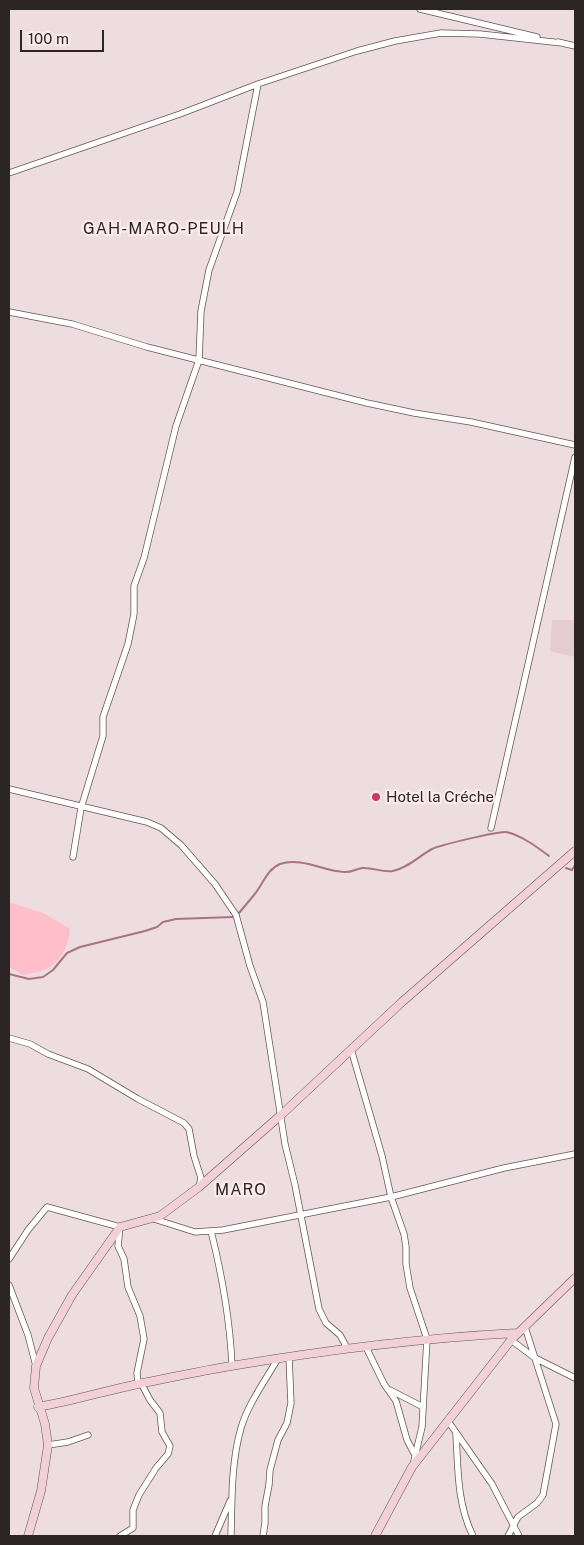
<!DOCTYPE html>
<meta charset="utf-8">
<style>
body{margin:0}
#map{position:relative;width:584px;height:1545px;overflow:hidden;background:#eedde0;font-family:"Public Sans",sans-serif}
canvas{display:block}
.frame{position:absolute;inset:0;border:10px solid #2b2526;pointer-events:none}
.scale{position:absolute;left:20px;top:30px;width:84px;height:22px;box-sizing:border-box;border:2px solid #2b2526;border-top:0;padding-left:6px;font-size:15px;line-height:18px;white-space:nowrap;color:#2b2526;-webkit-text-stroke:4px #fbebed;paint-order:stroke}
</style>
<div id="map">
<canvas width="584" height="1545"></canvas>
<div class="frame"></div>
<div class="scale">100 m</div>
</div>
<script>
const ctx = document.querySelector('canvas').getContext('2d');
ctx.lineJoin = 'round';
function paint(path, color) { ctx.fillStyle = color; ctx.fill(path, 'evenodd'); }
function trace(path, color, width, dash) { ctx.strokeStyle = color; ctx.lineWidth = width; ctx.lineCap = dash ? 'butt' : 'round'; ctx.setLineDash(dash || []); ctx.stroke(path); }
function write(font, color, halo, rows, align = 'center') {
  ctx.font = font + ' "Public Sans",sans-serif'; ctx.lineWidth = 4.5; ctx.setLineDash([]); ctx.textBaseline = 'middle'; ctx.strokeStyle = halo; ctx.fillStyle = color; for (const [text, x, y, turn = 0] of rows) {
    ctx.save(); ctx.translate(x, y); ctx.rotate((+turn || 0) * Math.PI / 180); ctx.textAlign = isNaN(turn) ? turn : align; if (halo) ctx.strokeText(text, 0, 0); ctx.fillText(text, 0, 0); ctx.restore();
  }
}
paint(new Path2D(`
 M552,620H575V657L550,651Z`), '#e4ccd0');
paint(new Path2D(`
 M9,902L46,914L70,929C69,945 62,960 47,969C41,972 31,973 23,975L9,967Z`), '#ffbfca');
trace(new Path2D(`
 M566,868L572,870L575,865
 M239,913C244,907 249,901 254,895C263,885 266,870 280,864C301,857 324,871 344,872C350,873 356,869 362,868C372,867 383,873 393,871C408,868 419,856 432,849C440,845 499,831 506,832C521,835 537,847 549,856
 M9,974L29,979L43,977L53,970L67,953L80,947L145,931L157,927L163,922L176,919L233,917`), '#a8757e', 2);
const street = new Path2D(`
 M420,9L537,37
 M558,42L575,46
 M9,173L180,114L258,84L357,51L395,41L441,33L480,34L562,43
 M9,312L72,324L147,347L367,403L414,413L471,422L575,445
 M9,789L147,822L161,828L181,845L215,884L236,915L250,966L263,1002L285,1144L295,1185L319,1309L326,1323L340,1335L347,1348
 M491,828L575,457
 M73,857L81,808L103,736V717L128,644L134,614V586L144,558L176,426L199,360L201,311L209,270L237,192L258,84
 M9,1038L30,1044L48,1054L88,1069L138,1099L184,1123L189,1129L194,1156L201,1178L199,1187
 M351,1049L382,1156L391,1197L404,1234L406,1247V1264L410,1288L427,1339L422,1427L413,1465
 M154,1219L195,1232L223,1230L391,1197L504,1168L575,1154
 M211,1231C222,1275 230,1320 232,1366
 M9,1259L28,1230L47,1207L120,1227L118,1246L124,1259L128,1287L140,1316L144,1339L137,1373L138,1384
 M9,1285L28,1335L36,1366
 M511,1340L535,1358L575,1378
 M366,1347L384,1384L396,1401L407,1440L415,1455
 M390,1390L423,1407
 M448,1421L492,1484L519,1536
 M456,1434C458,1468 457,1504 473,1536
 M48,1445L68,1442L88,1435
 M120,1536L133,1528V1510L139,1495L156,1468L168,1454L170,1446L162,1432L160,1413L150,1400L141,1383
 M215,1536L230,1501
 M231,1536C232,1500 231,1463 241,1428C248,1404 265,1381 277,1360
 M263,1536L265,1523V1506L269,1485L270,1470L278,1440L287,1423L291,1403L289,1357
 M508,1536L518,1517L537,1503L543,1495L556,1424L525,1327`);
const secondary = new Path2D(`
 M38,1407C72,1401 105,1391 138,1384C169,1378 200,1371 231,1366C326,1350 421,1338 517,1333
 M28,1536L41,1491L48,1445L45,1424L34,1388L36,1366L48,1338L72,1295L120,1227L160,1216L199,1187L281,1115L402,1002L575,851
 M375,1536L412,1467L511,1340L575,1278`);
trace(street, '#635557', 7);
trace(secondary, '#635557', 9);
trace(street, '#fff', 5.5);
trace(secondary, '#f1d0d7', 8);
for (const [x, y, r, color] of [
 [376,797,5,"#ca3c65"]
]) { const dot = new Path2D(); dot.arc(x, y, r, 0, 2 * Math.PI); ctx.fillStyle = color; ctx.fill(dot); trace(dot, '#fbebed', 2); }
write('15px', '#2b2526', '#fbebed', [
 ["Hotel la Créche",386,797]
], 'left');
ctx.letterSpacing = '1px';
write('16px', '#2b2526', '#fbebed', [
 ["GAH-MARO-PEULH",164,229],
 ["MARO",241,1190]
]);
ctx.letterSpacing = '0px';
</script>
